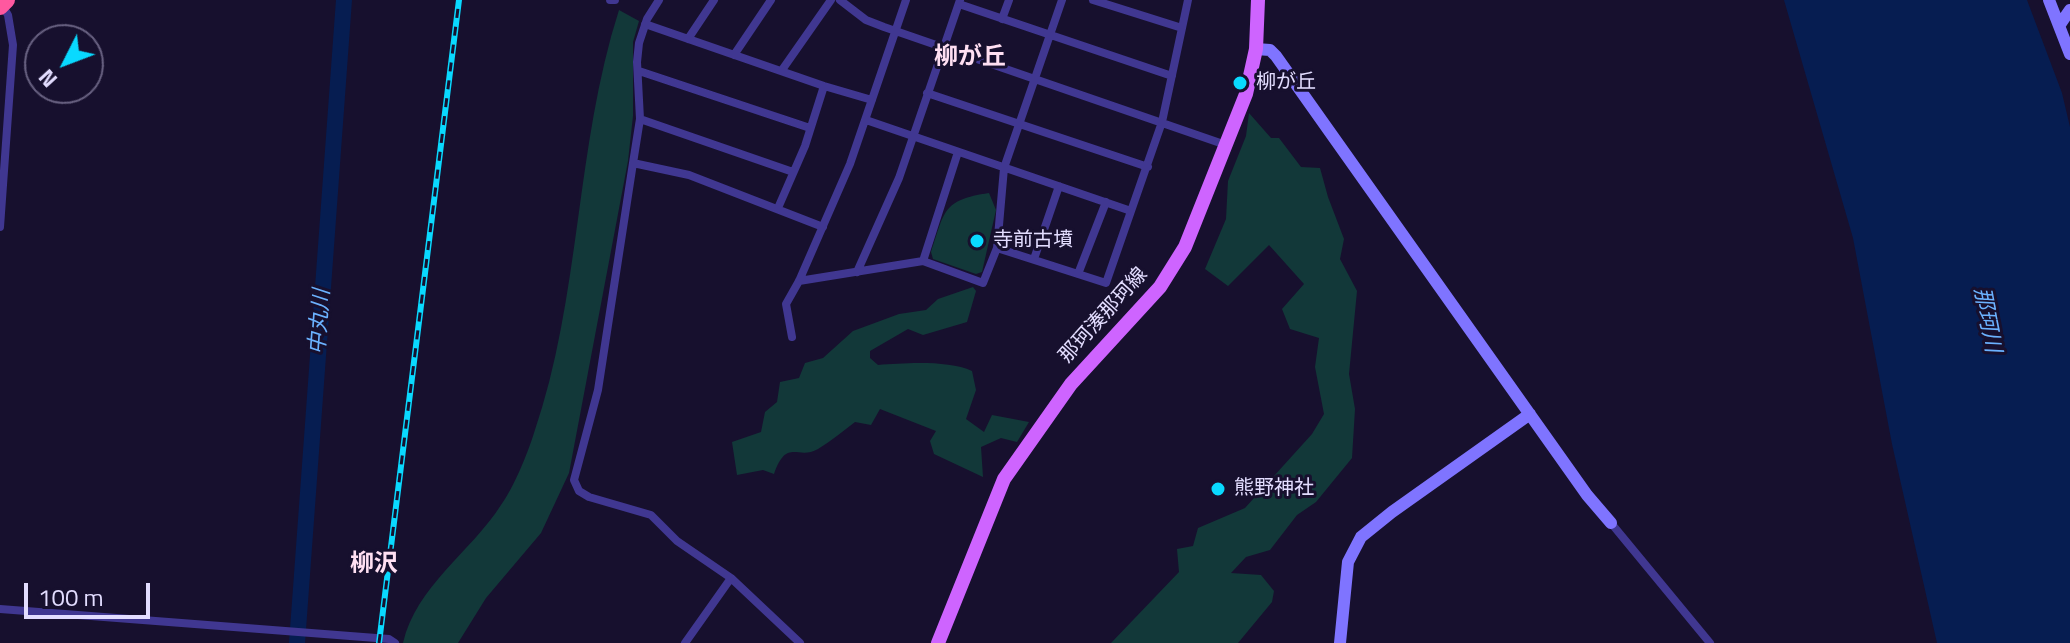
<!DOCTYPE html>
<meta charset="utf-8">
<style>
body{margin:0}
#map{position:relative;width:2070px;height:643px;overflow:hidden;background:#17102e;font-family:"Titillium Web",sans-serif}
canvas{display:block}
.north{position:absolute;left:24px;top:24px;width:80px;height:80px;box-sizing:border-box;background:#17102e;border:2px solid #696282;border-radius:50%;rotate:228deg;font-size:22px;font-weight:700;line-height:32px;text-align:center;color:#e3ddff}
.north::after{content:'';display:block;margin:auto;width:28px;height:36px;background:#09d9ff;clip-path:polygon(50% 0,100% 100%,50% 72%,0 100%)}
.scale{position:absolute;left:24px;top:583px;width:126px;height:36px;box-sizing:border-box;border:4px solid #e3ddff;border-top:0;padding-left:10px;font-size:24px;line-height:28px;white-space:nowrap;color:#e3ddff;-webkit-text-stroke:6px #17102e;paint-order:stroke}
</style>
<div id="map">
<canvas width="2070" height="643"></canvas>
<div class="north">N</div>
<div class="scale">100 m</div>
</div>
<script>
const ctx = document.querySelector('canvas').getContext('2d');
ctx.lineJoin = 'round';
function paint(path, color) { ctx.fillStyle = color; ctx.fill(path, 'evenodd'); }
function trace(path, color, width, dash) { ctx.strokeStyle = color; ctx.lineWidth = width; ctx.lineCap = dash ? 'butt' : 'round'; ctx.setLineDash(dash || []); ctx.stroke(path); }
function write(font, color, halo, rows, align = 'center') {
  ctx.font = font + ' "Titillium Web","Noto Sans JP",sans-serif'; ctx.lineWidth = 6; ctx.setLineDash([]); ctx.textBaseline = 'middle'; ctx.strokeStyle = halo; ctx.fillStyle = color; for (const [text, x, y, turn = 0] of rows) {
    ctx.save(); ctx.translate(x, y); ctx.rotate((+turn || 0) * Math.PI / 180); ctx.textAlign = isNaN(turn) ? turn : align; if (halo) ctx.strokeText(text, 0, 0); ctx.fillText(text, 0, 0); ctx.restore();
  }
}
paint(new Path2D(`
 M619,10L639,21L633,42V116L628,161L569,473L541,533L486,598L458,643H403C416,586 471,552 501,505C514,487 527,455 534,433C581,297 575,147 619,10Z
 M1249,113L1271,138H1279L1301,167L1320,168L1328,197L1344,239L1340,259L1357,291L1349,374L1355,409L1352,458L1316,502L1297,515L1270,550L1246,557L1231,573L1261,575L1274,591L1272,602L1238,643H1111L1179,572L1177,549L1193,546L1198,528L1245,508L1312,434L1324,414L1315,367L1319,338L1290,329L1282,309L1304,284L1269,245L1228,286L1205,269L1226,219L1228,181L1246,136Z
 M989,193L996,210L982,272L976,274L933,259L931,252C945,211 942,200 989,193Z
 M973,287L976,291L967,322L923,335L908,329L870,351V358L878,365C905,363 948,360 972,371L976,390L966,419L984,432L992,415L1029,422L1017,442L1001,438L981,447L983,477L934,454L930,441L936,431L880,409L871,425L855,422C843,431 831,441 818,449C798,461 787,437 774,474L763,470L737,475L732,442L761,432L765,412L777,402L780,382L799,378L805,363L823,358L853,331L899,314L926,310L938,299Z`), '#123839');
paint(new Path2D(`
 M1784,0H2027L2062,93L2070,127V643H1937L1892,444L1853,238Z`), '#061d51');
trace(new Path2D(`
 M297,643L344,0`), '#061d51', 16);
trace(new Path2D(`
 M610,0H615
 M659,0L647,19L639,43L637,62L640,119L633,163L598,390L574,480L579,491L589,497L651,515L677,541L731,578L800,643
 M840,0L866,20L884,27L1226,145
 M1093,0L1182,28
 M959,4L1172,76
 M1002,19L1009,0
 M645,24L824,86L872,100
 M688,39L714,0
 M734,55L771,0
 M782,70L831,0
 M639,71L810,128
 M927,93L1148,167
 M640,119L793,172
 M866,120L1131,211
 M633,163L689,175L823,227
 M778,208L805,146L824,86
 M0,227L13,45L8,15L2,5
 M997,248L1106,283L1162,122L1188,0
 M1034,259L1059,186
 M923,261L958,152
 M857,272L899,178L960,0
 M1078,274L1106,202
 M799,281L923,261L983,283L997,248L1004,168L1062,0
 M792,337L786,304L799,281L850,164L906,0
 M1611,523L1710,643
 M0,609L389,639L395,643
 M685,643L731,578`), '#403791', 8);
trace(new Path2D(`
 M2049,0L2070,54
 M2059,26L2070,10
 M1256,49L1270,50L1276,56L1587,495L1611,523
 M1340,643L1348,562L1361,537L1392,512L1530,414`), '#7f74ff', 12);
trace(new Path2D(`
 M938,643L1004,479L1071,384L1160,287L1185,247L1246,94L1256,49L1258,0`), '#ce64ff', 14);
trace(new Path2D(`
 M0,7L7,0`), '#ff589f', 16);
const rail = new Path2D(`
 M379,643L459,0`);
trace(rail, '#09d9ff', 6);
trace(rail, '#17102e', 3, [9]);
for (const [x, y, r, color] of [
 [1240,83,8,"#09d9ff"],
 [977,241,8,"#09d9ff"],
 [1218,489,8,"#09d9ff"]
]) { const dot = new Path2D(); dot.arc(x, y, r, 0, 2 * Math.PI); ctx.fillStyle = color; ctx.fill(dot); trace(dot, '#17102e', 3); }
write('20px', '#e3ddff', '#17102e', [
 ["柳が丘",1256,83],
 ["寺前古墳",993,241],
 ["熊野神社",1234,489]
], 'left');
write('20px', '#e3ddff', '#17102e', [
 ["那珂湊那珂線",1104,316,-48]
]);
write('italic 22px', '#6bb2ff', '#17102e', [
 ["那珂川",1986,320,79],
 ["中丸川",321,322,-86]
]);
write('bold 24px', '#ffdff2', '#17102e', [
 ["柳が丘",970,58],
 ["柳沢",374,565]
]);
</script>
